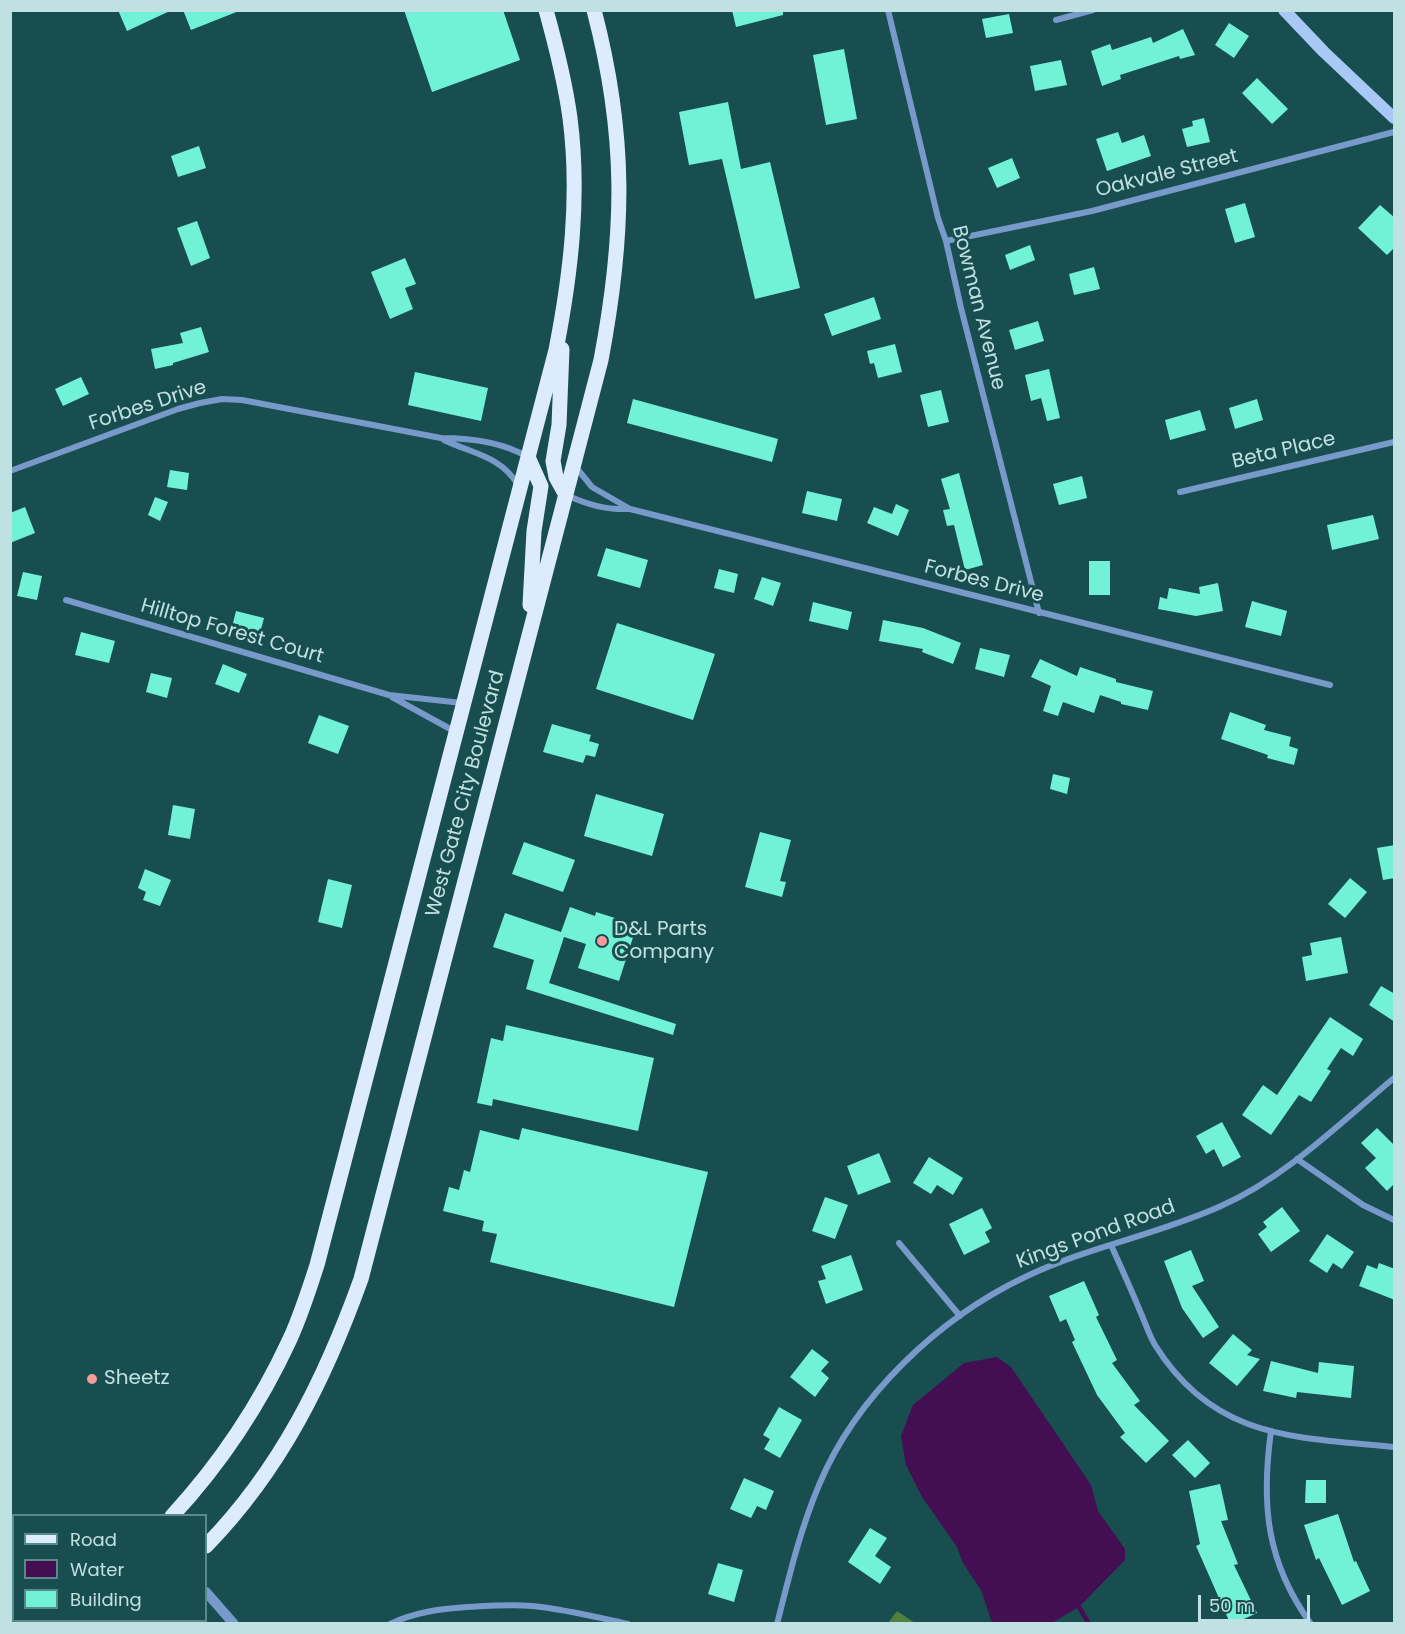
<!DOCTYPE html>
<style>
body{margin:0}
#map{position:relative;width:1405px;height:1634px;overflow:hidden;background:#184e4f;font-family:Poppins,sans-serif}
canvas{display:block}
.frame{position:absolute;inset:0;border:12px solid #c0e1e1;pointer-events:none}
.legend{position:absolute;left:12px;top:1514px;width:195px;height:108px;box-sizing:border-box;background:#184e4f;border:2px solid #5b8989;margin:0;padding:8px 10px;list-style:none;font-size:18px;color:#c0e1e1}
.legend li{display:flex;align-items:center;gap:12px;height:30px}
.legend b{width:30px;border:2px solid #5b8989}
.scale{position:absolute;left:1198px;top:1595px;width:112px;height:27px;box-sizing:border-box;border:3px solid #c0e1e1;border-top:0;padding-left:8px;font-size:18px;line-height:21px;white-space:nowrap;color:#c0e1e1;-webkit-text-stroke:4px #184e4f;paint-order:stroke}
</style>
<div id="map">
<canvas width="1405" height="1634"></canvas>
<div class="frame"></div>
<ul class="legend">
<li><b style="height:8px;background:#ddebff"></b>Road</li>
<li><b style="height:16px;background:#430e52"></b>Water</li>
<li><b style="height:16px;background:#71f2d7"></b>Building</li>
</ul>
<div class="scale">50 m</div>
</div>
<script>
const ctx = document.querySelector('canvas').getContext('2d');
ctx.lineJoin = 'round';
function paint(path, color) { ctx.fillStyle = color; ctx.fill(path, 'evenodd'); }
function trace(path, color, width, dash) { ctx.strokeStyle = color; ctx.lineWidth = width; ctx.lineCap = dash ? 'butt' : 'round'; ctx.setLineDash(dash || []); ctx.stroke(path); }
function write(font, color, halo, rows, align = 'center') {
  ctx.font = font + ' Poppins,sans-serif'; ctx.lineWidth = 6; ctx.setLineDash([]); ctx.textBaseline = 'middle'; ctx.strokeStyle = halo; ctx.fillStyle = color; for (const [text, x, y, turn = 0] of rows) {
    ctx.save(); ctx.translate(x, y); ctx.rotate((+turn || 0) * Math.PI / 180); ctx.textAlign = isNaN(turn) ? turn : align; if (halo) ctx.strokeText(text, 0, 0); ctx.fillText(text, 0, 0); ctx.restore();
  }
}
paint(new Path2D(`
 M897,1611L915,1623H888Z`), '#4f803c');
paint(new Path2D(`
 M997,1357L1011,1367L1091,1485L1098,1511L1125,1549V1560L1079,1607L1052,1623H992L981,1590L963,1563L957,1547L922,1497L906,1465L901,1436L913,1405L964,1363Z`), '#430e52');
trace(new Path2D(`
 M1079,1607L1089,1624`), '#430e52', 4.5);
paint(new Path2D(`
 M118,10H172L127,31Z
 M183,10H239V11L191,30Z
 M404,10H503L520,60L432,92Z
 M732,10H783V15L736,27Z
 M1009,14L1013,33L986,38L982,19Z
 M1229,23L1249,36L1234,58L1215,45Z
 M1183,29L1195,55L1180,59L1179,56L1120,75L1121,79L1102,86L1091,51L1110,44L1112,50L1151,37L1153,43Z
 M844,49L857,119L826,125L813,55Z
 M1061,60L1067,85L1035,91L1030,66Z
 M1257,78L1288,109L1272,124L1242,93Z
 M728,102L741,169L770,162L800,288L755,299L722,159L689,165L679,112Z
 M1204,118L1210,142L1187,147L1182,129L1193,126L1192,121Z
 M1118,132L1122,143L1144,135L1151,156L1107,171L1096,139Z
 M199,146L206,168L178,177L171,156Z
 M1012,158L1020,178L997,188L988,168Z
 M1245,203L1255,237L1235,243L1225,209Z
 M1380,205L1395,218V247L1387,255L1358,228Z
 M197,221L210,258L191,266L177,228Z
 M1030,245L1035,260L1010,270L1005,255Z
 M405,258L416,284L405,288L413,309L390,319L371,272Z
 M1094,267L1100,289L1074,295L1069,274Z
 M874,297L881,319L832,336L824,314Z
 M1038,321L1044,341L1015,350L1009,330Z
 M201,327L209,352L173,363V365L155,369L151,349L183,343L180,333Z
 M895,344L902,372L878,378L874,363L870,364L867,351Z
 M1049,369L1060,418L1047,421L1041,398L1031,401L1025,375Z
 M415,372L488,388L481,421L408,405Z
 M81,377L89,394L63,406L55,389Z
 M941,390L949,422L928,427L920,395Z
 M633,399L778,439L772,462L627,423Z
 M1257,399L1263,420L1235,429L1229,408Z
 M1200,410L1206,430L1170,440L1165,420Z
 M170,470L189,473L187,490L167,487Z
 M959,473L983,565L965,570L954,525L947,526L943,510L950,509L941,479Z
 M1082,476L1087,498L1059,505L1053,484Z
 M807,491L842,499L837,521L802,513Z
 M155,497L168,502L160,521L148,515Z
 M896,504L909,510L898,536L867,523L874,507L892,514Z
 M25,507L35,533L10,543V513Z
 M1373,515L1379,539L1332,550L1327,525Z
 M606,548L648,560L640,588L597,576Z
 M1089,561H1110V595H1089Z
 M719,569L738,574L734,593L714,588Z
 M23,572L42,576L37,600L17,596Z
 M762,577L781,583L773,606L754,599Z
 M1218,583L1223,611L1196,616L1158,609L1160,597L1167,599L1169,588L1200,594L1199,587Z
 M1252,601L1287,611L1281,636L1245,627Z
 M813,602L852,612L848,630L809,621Z
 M236,611L264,618L259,637L231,631Z
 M883,620L923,628L961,643L953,664L922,652L923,649L879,641Z
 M617,623L715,654L693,720L596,689Z
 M81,632L115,641L109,663L75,655Z
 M980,648L1010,655L1004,677L975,669Z
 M1040,659L1077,676L1080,667L1116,679V682L1153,691L1148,710L1121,704V702L1100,695L1094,713L1063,702L1058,716L1043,711L1051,686L1031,677Z
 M223,664L247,674L239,693L215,684Z
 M151,673L172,678L167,698L146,692Z
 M1230,712L1266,725L1264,730L1291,737L1289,746L1298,749L1294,765L1267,758L1268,755L1221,739Z
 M319,715L349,726L338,754L308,743Z
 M552,724L591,735L589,741L599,744L595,757L586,755L583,763L543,752Z
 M1053,774L1070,778L1067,794L1050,789Z
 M596,794L664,814L652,856L584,836Z
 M173,805L195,809L190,839L168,835Z
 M760,832L791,840L780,881L786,882L782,897L745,887Z
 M524,842L575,860L563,892L512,874Z
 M1395,845V878L1383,880L1377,848Z
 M145,869L171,880L160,906L143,900L146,892L138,888Z
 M1350,878L1367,892L1345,918L1328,904Z
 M328,879L352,885L342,928L318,922Z
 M570,907L595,916L596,912L637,925L619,981L578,968L586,944L564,937L549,983L676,1024L673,1035L526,989L534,960L493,947L505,913L561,932Z
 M1341,937L1348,973L1306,981L1302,957L1312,955L1310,943Z
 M1381,986L1395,994V1022L1369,1005Z
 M1330,1017L1363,1039L1353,1056L1341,1048L1327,1069L1331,1071L1311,1102L1299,1095L1271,1135L1242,1115L1263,1085L1277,1095Z
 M506,1025L654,1058L638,1131L493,1099L492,1106L477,1103L491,1038L503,1041Z
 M1222,1122L1241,1157L1223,1167L1214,1149L1206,1154L1196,1136Z
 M522,1128L708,1172L674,1307L490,1262L497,1234L482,1231L484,1221L443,1211L449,1187L459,1190L464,1170L470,1172L480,1130L519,1140Z
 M1377,1128L1395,1146V1183L1387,1191L1365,1168L1376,1158L1361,1143Z
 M879,1153L891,1182L858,1195L847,1166Z
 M929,1157L963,1178L953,1195L937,1185L931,1194L913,1183Z
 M825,1197L848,1205L835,1239L812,1231Z
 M1282,1207L1300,1231L1271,1252L1258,1234L1267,1227L1263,1222Z
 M982,1208L992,1228L985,1232L990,1242L964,1255L949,1224Z
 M1327,1234L1354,1252L1342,1269L1333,1263L1327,1273L1309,1261Z
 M1191,1250L1204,1281L1192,1286L1219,1327L1203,1338L1182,1308L1164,1261Z
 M851,1255L863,1290L826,1304L818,1281L826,1279L821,1266Z
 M1379,1263L1395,1269V1300L1359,1286L1367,1265L1377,1269Z
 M1084,1281L1099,1315L1096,1317L1117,1360L1112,1363L1140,1401L1134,1405L1169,1441L1146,1463L1120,1437L1125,1433L1097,1395L1072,1342L1075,1340L1066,1319L1060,1322L1049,1296Z
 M1233,1334L1252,1350L1247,1355L1260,1359L1237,1386L1209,1363Z
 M812,1349L829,1362L821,1371L829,1378L815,1397L790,1377Z
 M1271,1361L1318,1373L1319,1362L1354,1366L1351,1398L1297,1392L1296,1398L1263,1391Z
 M779,1407L802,1420L780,1458L764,1449L770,1439L763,1435Z
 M1188,1440L1210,1463L1195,1478L1172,1455Z
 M744,1478L774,1491L766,1510L757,1506L751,1518L730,1509Z
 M1306,1480H1326V1503H1305Z
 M1220,1484L1228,1520L1221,1521L1238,1564L1234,1565L1257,1613L1235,1623H1230L1196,1546L1200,1544L1189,1491Z
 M1338,1514L1354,1562L1356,1561L1370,1591L1342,1605L1319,1558L1316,1560L1304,1525Z
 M870,1528L887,1538L875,1556L891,1567L880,1584L848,1562Z
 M718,1563L743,1570L734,1602L708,1594Z`), '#71f2d7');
trace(new Path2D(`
 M888,10L938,218L946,241L961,308L1039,613
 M1056,20L1093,10
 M946,241L1092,211L1394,132
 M444,440C473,454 501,456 518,485
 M575,466L592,487L630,509
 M10,471L178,409L200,403L222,399L242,400L441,438C471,438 502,442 528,457
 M1180,492L1394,442
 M566,495C589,505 605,510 630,509L1330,685
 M66,600L389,695L462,703
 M392,697L454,731
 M1297,1159L1363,1205L1394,1220
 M899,1243L960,1316
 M1111,1245C1121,1267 1131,1289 1140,1311C1145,1322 1149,1335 1155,1345C1214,1440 1295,1437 1394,1447
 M1271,1431C1261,1504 1266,1562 1311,1624
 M390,1624C415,1612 440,1609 467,1607C489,1606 510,1604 532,1606C564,1609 596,1617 628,1624
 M777,1624C789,1577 800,1530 819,1485C856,1396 939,1318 1025,1277C1087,1247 1157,1235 1221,1206C1286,1177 1340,1123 1394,1078`), '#789aca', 6);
trace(new Path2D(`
 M206,1592L234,1624
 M188,1620L190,1624`), '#789aca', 10);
trace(new Path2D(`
 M1284,10L1324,52L1394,118`), '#a8c8f6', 12);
trace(new Path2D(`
 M562,349L559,425L553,461L556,477L566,495
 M528,457L541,486L534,531L530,605
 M172,1516C221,1463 260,1404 290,1339C301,1315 309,1290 317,1265L556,350C571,273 580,196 570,118C565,81 556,46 546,10
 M206,1546C281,1469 325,1379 361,1279L601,360C625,233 627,136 594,10
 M35,1624L40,1620
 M118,1624L122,1620`), '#ddebff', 15);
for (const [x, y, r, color] of [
 [602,941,6,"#f59b9e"],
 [92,1379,6,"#f59b9e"]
]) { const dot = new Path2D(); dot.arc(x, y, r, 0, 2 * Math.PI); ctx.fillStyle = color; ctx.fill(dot); trace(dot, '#184e4f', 2); }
write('20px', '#c0e1e1', '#184e4f', [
 ["Oakvale Street",1167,174,-14],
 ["Bowman Avenue",978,308,76],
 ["Forbes Drive",148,406,-18],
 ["Beta Place",1284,451,-13],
 ["Forbes Drive",984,582,14],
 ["Hilltop Forest Court",232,632,16],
 ["West Gate City Boulevard",466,794,-75],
 ["Kings Pond Road",1096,1235,-20]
]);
write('20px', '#c0e1e1', '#184e4f', [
 ["D&L Parts",614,930],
 ["Company",614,953],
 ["Sheetz",104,1379]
], 'left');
</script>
